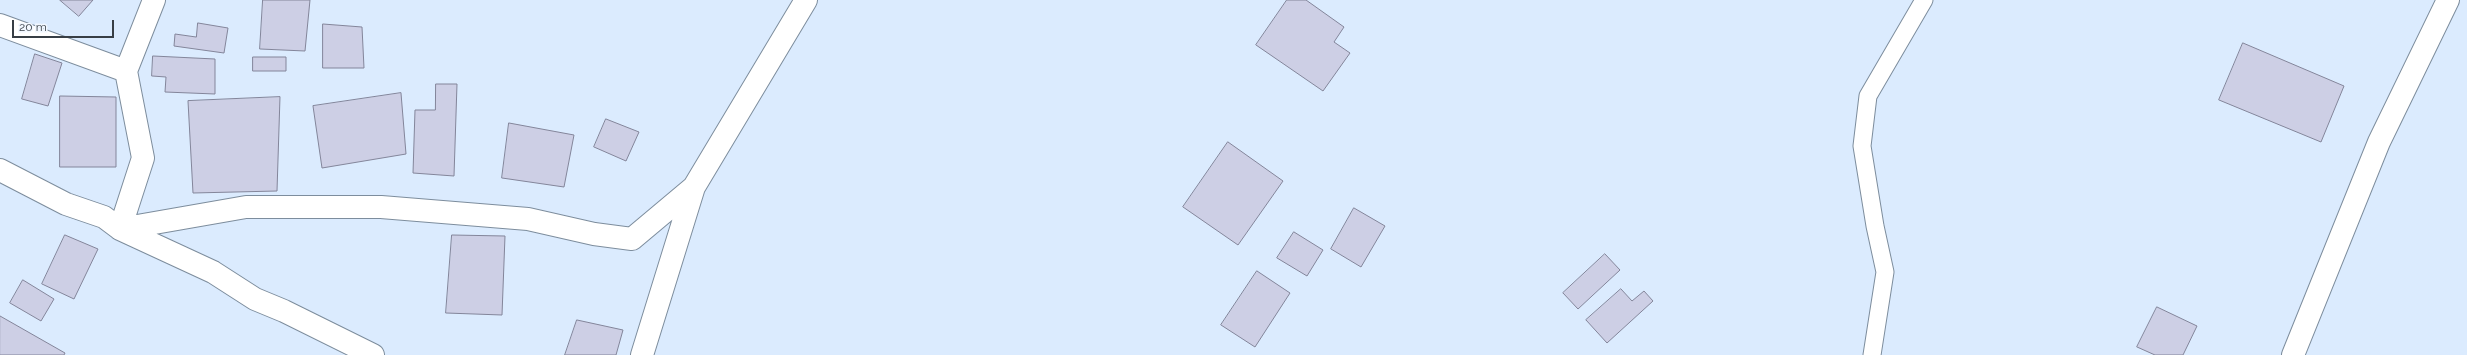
<!DOCTYPE html>
<style>
body{margin:0}
#map{position:relative;width:2467px;height:355px;overflow:hidden;background:#dbebfe;font-family:Raleway,sans-serif}
canvas{display:block}
.scale{position:absolute;left:12px;top:20px;width:102px;height:18px;box-sizing:border-box;border:2px solid #373e45;border-top:0;padding-left:5px;font-size:12px;line-height:14px;white-space:nowrap;color:#373e45;-webkit-text-stroke:3px #f1f7ff;paint-order:stroke}
</style>
<div id="map">
<canvas width="2467" height="355"></canvas>
<div class="scale">20 m</div>
</div>
<script>
const ctx = document.querySelector('canvas').getContext('2d');
ctx.lineJoin = 'round';
function paint(path, color) { ctx.fillStyle = color; ctx.fill(path, 'evenodd'); }
function trace(path, color, width, dash) { ctx.strokeStyle = color; ctx.lineWidth = width; ctx.lineCap = dash ? 'butt' : 'round'; ctx.setLineDash(dash || []); ctx.stroke(path); }
const building = new Path2D(`
 M60,0H93L79,16Z
 M263,0H310L305,51L260,49Z
 M1287,0H1306L1344,27L1334,42L1350,53L1323,91L1256,45Z
 M198,23L228,28L224,53L174,46L175,34L196,37Z
 M323,24L362,27L364,68H323Z
 M2243,43L2344,86L2321,142L2219,100Z
 M35,54L62,63L48,106L22,99Z
 M153,56L215,59V94L165,92L166,77L152,76Z
 M253,57H286V71H253Z
 M436,84H457L454,176L413,173L415,110H435Z
 M401,93L406,154L322,168L313,106Z
 M60,96L116,97V167H60Z
 M280,97L277,191L193,193L188,101Z
 M606,119L639,132L626,161L594,147Z
 M509,123L574,135L564,187L502,178Z
 M1228,142L1283,181L1238,245L1183,207Z
 M1354,208L1385,226L1361,267L1331,249Z
 M1294,232L1323,250L1307,276L1277,258Z
 M65,235L98,249L74,299L42,284Z
 M452,235L505,236L502,315L446,313Z
 M1605,254L1620,270L1578,309L1563,293Z
 M1257,271L1290,293L1255,347L1221,325Z
 M23,280L54,299L41,321L10,303Z
 M1621,289L1632,301L1644,291L1653,301L1607,343L1586,320Z
 M2157,307L2197,326L2183,355H2155L2137,347Z
 M0,316L65,353L64,355H0Z
 M577,320L623,330L616,355H565Z`);
paint(building, '#cdcfe5');
trace(building, '#83859a', 1);
const service = new Path2D(`
 M1872,355L1885,272L1875,226L1862,146L1868,96L1924,0`);
const minor = new Path2D(`
 M0,25L126,71L143,158L120,229L246,207H381L528,219L594,234L632,239L694,187
 M126,71L154,0
 M0,170L66,204L104,217L120,229L213,272L255,299L284,311L373,355
 M642,355L694,187L806,0
 M2293,355L2379,142L2448,0`);
trace(service, '#7d8d9d', 19);
trace(minor, '#7d8d9d', 24);
trace(service, '#fff', 17);
trace(minor, '#fff', 22);
</script>
